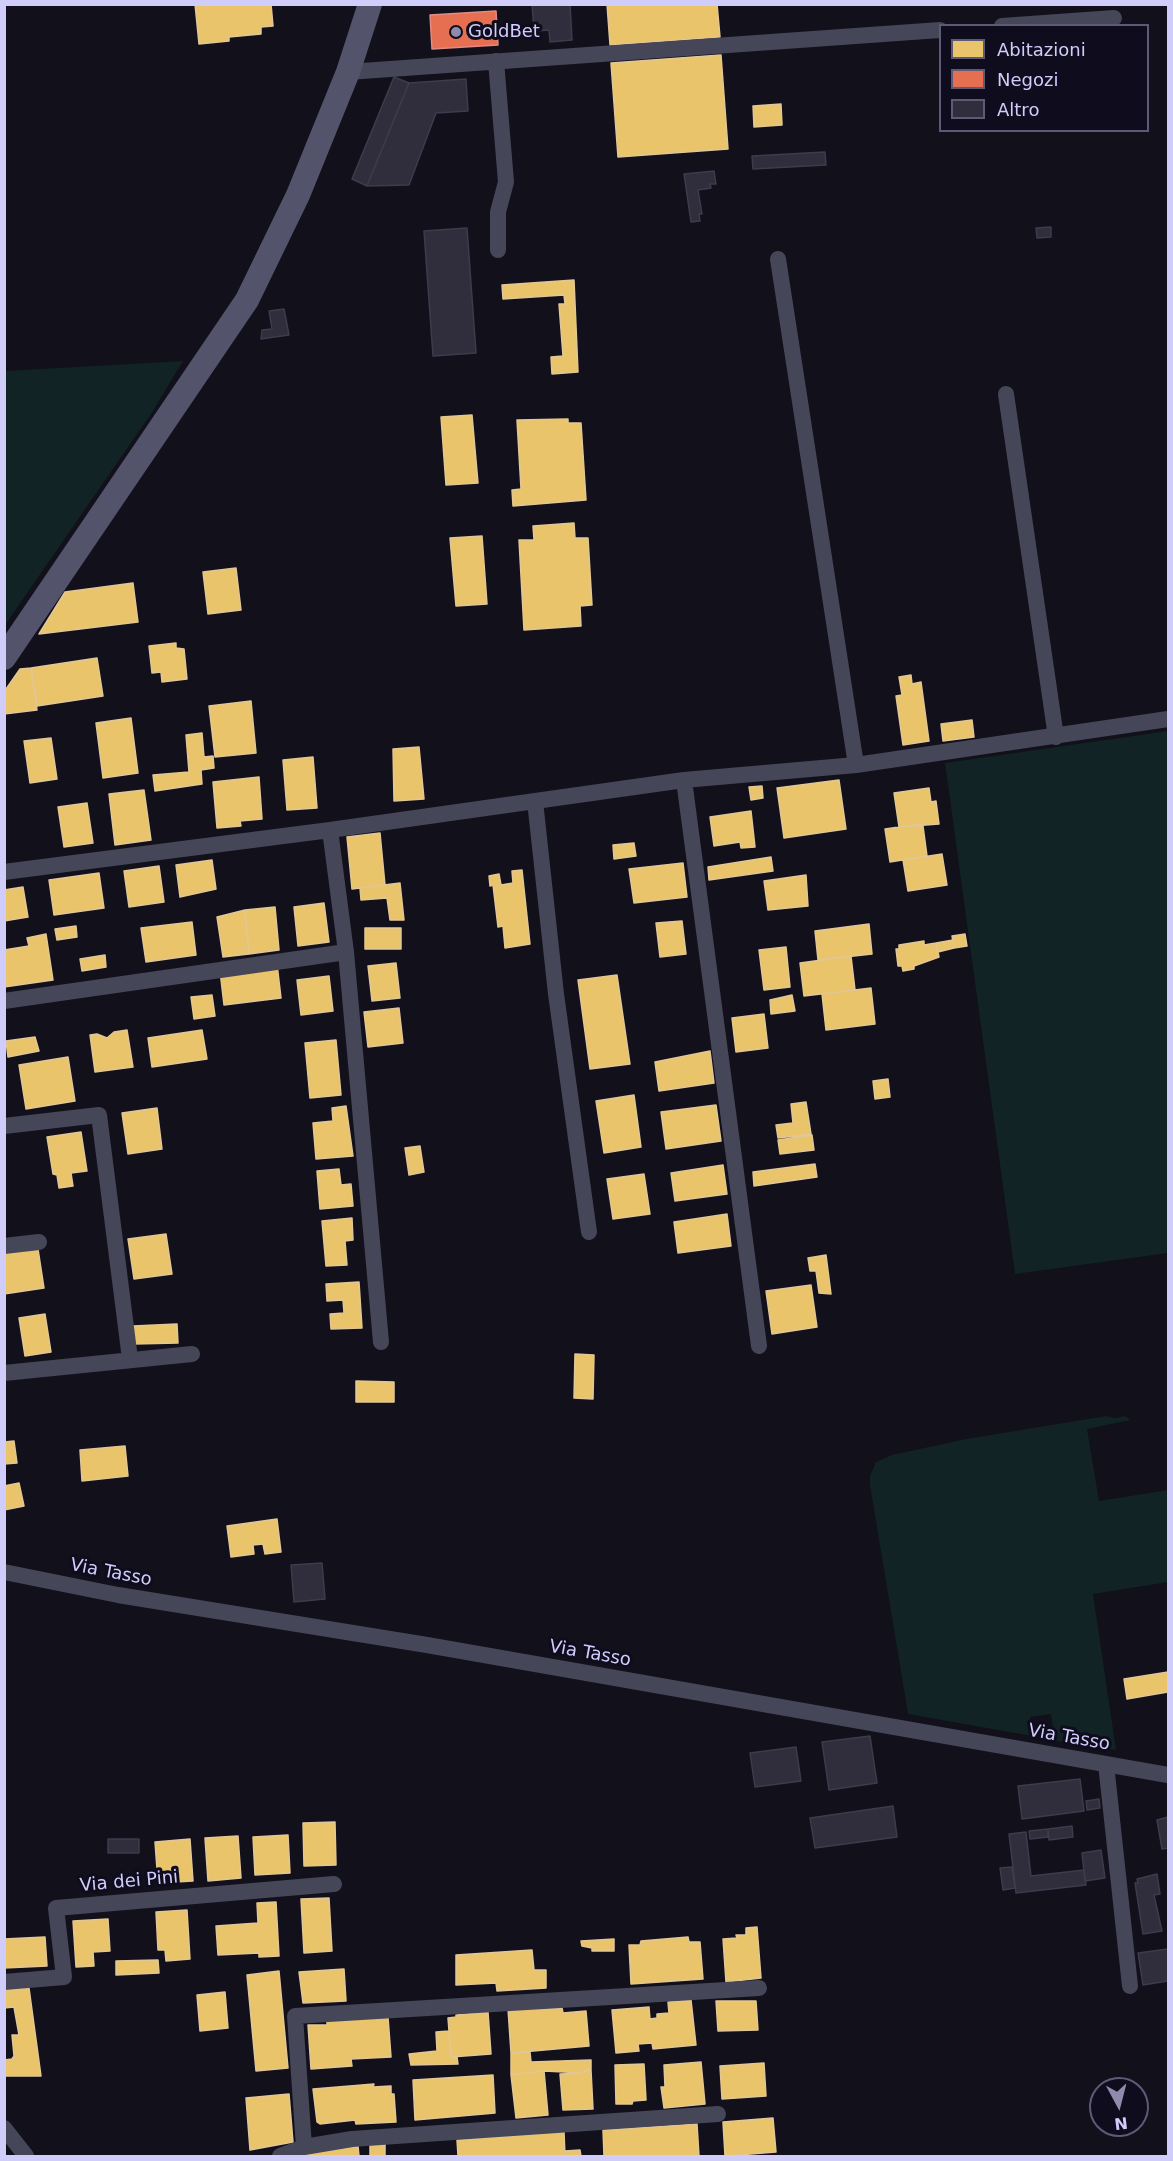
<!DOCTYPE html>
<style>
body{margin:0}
#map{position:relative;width:1173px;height:2161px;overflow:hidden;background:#12101a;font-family:"DejaVu Sans",sans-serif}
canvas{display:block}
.frame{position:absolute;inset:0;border:6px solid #d0cdfb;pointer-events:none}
.legend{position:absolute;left:939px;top:24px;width:210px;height:108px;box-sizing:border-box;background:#0f0d1d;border:2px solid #5c5a76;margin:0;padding:8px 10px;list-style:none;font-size:18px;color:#d0cdfb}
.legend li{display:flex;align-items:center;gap:12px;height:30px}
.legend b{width:30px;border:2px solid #5c5a76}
.north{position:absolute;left:1089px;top:2077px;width:60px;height:60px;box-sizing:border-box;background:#0f0d1d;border:2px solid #5c5a76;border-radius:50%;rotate:173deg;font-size:16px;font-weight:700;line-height:24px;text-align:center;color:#d0cdfb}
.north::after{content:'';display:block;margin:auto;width:21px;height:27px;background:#8e8bac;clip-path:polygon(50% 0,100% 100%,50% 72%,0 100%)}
</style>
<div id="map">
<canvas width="1173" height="2161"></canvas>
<div class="frame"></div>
<ul class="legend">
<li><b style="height:16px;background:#e9c46a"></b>Abitazioni</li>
<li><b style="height:16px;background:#e76f51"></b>Negozi</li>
<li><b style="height:16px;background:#302e3c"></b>Altro</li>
</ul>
<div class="north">N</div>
</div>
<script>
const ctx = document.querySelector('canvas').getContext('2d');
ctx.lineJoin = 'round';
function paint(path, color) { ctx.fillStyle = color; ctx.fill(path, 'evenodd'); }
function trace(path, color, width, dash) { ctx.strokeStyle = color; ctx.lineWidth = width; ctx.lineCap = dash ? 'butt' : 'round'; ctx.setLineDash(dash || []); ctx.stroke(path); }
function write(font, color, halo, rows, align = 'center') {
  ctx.font = font + ' "DejaVu Sans",sans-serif'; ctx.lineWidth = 6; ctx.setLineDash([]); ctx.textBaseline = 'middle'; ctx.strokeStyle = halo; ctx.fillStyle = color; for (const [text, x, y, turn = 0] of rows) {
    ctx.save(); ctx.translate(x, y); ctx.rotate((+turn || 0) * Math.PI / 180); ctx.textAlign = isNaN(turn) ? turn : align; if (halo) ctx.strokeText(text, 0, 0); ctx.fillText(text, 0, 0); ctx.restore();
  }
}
paint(new Path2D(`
 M183,361L151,414L5,625V371Z
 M1168,731V1253L1015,1274L945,763Z
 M1106,1416L1115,1418L1125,1416L1131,1420L1087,1429L1099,1501L1168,1490V1582L1093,1594L1116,1750L1055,1741L1051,1714L1030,1717L1032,1736L908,1714L870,1485V1476L876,1462L892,1455L966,1439Z`), '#112324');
const homes = new Path2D(`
 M195,4H271L273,26L261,27V34L229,37V41L199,44Z
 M607,4H717L720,37L610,45Z
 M721,55L728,149L618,157L611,63Z
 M781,104L782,125L754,127L753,106Z
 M574,280L578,372L552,374L551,357L563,356L559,304H565L564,295L503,299L502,285Z
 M472,415L478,483L446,485L441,417Z
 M568,419V423H581L586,500L513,506L512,490L521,489L517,420Z
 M574,523L575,538H588L592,605L580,606L581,626L524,630L519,540H534L533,526Z
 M482,536L487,604L456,606L450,538Z
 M236,568L241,610L208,614L203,572Z
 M133,583L138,622L39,634L65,592Z
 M176,643V648L184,649L187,679L162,682L161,672L152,673L149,646Z
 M97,658L103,696L37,706L31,668Z
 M31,668L37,710L4,714V692L20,669Z
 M911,675L912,684L921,682L929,741L903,745L896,696L902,695L899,677Z
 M251,701L256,753L215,757L209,706Z
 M131,718L138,773L103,778L96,723Z
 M972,720L974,737L943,741L941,724Z
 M202,733L204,757L213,756L214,768L201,770L202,784L155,791L153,775L189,772L186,735Z
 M51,738L57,779L30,783L24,741Z
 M419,747L424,799L394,801L393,749Z
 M313,757L317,808L287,810L283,760Z
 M259,777L262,819L240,821L241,826L217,828L213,782Z
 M839,780L846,829L784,838L777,788Z
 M762,786L763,798L751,800L749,787Z
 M929,788L931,802L936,801L939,824L899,827L894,793Z
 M144,790L151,840L115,845L109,794Z
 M87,803L93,843L64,847L58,807Z
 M751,811L755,847L741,848L740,842L714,846L710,817Z
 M920,824V827L923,826L927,856L890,862L885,829Z
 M380,833L385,885L352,889L347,837Z
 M634,843L636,856L614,859L613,845Z
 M942,854L947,885L908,891L903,860Z
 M771,857L773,871L709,880L708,867Z
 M212,860L216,889L180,897L176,865Z
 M683,863L687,897L634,903L629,869Z
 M159,866L164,902L129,907L124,871Z
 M522,870L530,944L505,948L503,926L498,927L493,885L490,886L489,876L499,874L501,885L513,883L512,871Z
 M99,873L104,908L54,915L49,880Z
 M806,875L808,906L768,910L764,881Z
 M400,883L404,920H390L387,898L361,900L360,888Z
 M23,887L28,917L4,921V890Z
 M324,903L329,942L298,946L294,907Z
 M275,907L279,950L249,954L245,910Z
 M245,910L249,954L223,957L217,917Z
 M682,921L686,954L660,957L656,923Z
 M192,922L196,955L146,962L141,928Z
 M869,924L872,954L818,960L815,931Z
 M76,926L77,937L57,940L55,929Z
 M365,928H401V949H365Z
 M46,934L53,980L4,987V950L29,946L27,938Z
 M965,934L967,946L954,948L952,936Z
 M953,940L954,948L938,952L936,943Z
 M924,941V945L936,943L939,957L914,966V969L903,971L902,966H898L896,949H899V945Z
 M786,947L790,987L764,990L759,950Z
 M105,955L106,967L82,971L80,959Z
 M851,956L855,990L804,996L800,963Z
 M396,963L400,998L372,1001L368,966Z
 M277,964L281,998L224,1005L220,971Z
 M617,975L630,1064L590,1069L578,980Z
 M329,976L333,1011L301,1015L297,980Z
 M871,988L875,1024L826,1030L822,994Z
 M212,995L215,1016L194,1019L191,997Z
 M792,995L795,1011L771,1014L770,1000Z
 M399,1008L403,1043L368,1047L364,1012Z
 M764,1014L768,1048L736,1052L732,1018Z
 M127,1030L133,1067L95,1072L90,1035L97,1034L107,1038L114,1032Z
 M202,1030L207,1059L152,1067L148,1038Z
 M35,1037L39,1051L8,1057L6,1041Z
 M336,1040L341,1095L310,1098L305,1043Z
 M710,1051L714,1083L659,1091L655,1062Z
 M68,1057L75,1101L26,1109L19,1065Z
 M888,1079L890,1097L875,1099L873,1081Z
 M634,1095L641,1147L604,1153L596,1101Z
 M806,1102L811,1134L778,1138L776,1125L793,1123L791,1104Z
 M716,1105L721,1141L666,1149L661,1112Z
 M346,1106L353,1156L316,1159L313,1123L333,1121L332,1108Z
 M157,1108L162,1149L128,1154L122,1113Z
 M81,1132L87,1171L71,1173L73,1186L59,1188L57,1175L53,1174L47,1137Z
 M812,1135L814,1150L780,1154L778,1140Z
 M420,1146L424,1172L409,1175L405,1148Z
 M815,1164L817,1177L754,1186L753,1172Z
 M723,1165L727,1194L675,1201L671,1173Z
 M339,1169L341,1185L351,1184L353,1206L320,1209L317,1171Z
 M644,1174L650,1214L613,1219L607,1179Z
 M727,1214L731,1246L678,1253L674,1222Z
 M352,1218L353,1240L345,1241L347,1265L326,1266L322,1221Z
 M166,1234L172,1274L134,1279L128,1239Z
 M38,1249L44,1288L4,1294V1254Z
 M826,1255L831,1294L819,1293L816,1271H810L808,1258Z
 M359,1282L362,1328L331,1329L330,1314L344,1313L343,1300L327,1301L326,1284Z
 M811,1285L817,1327L772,1334L766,1291Z
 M45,1314L51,1352L25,1356L19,1318Z
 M177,1324L178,1343L134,1344L133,1326Z
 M575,1354L594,1355L593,1399L574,1398Z
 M356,1381L394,1382V1402H356Z
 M14,1441L17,1463L4,1464V1442Z
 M125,1446L128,1476L82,1481L80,1450Z
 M19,1483L24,1506L4,1510V1486Z
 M277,1519L281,1552L265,1554L263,1544L253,1545L254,1554L231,1557L227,1526Z
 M1168,1672V1692L1127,1699L1124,1679Z
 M335,1822L336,1865L304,1866L303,1823Z
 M288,1835L290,1873L255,1875L253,1837Z
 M238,1836L241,1878L208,1881L205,1838Z
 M190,1839L193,1881L158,1883L155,1842Z
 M329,1898L332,1951L304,1953L301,1899Z
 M276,1902L279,1956L259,1957V1953L218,1955L216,1926L258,1923L257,1903Z
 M187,1910L190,1959L166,1961L165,1950H158L156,1912Z
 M108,1919L110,1951L93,1952L94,1966L76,1967L73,1921Z
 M757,1927L761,1978L726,1982L723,1939L737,1938L736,1935H746V1928Z
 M45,1937L47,1966L4,1968V1939Z
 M688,1937L689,1942H700L703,1979L631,1984L629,1945H640L641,1941Z
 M614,1939V1951H592V1948L582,1946L581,1941Z
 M532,1950L534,1970H546V1988L497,1991L496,1983L456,1985V1955Z
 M158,1960L159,1973L116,1975V1961Z
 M344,1969L346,2001L303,2003L299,1972Z
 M279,1971L288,2068L256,2071L247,1975Z
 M29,1988L41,2076H4V2060L12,2059L14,2056L12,2035H19L14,2007L4,2008V1990Z
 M225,1992L228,2028L200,2031L197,1995Z
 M691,2000L696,2045L653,2049L652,2043L638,2044L639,2051L616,2053L612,2010L649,2007L650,2019L657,2018V2014L669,2013L668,2002Z
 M716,2001H756L758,2030L718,2031Z
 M562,2008L563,2013L586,2011L589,2046L511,2053L508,2009Z
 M488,2012L491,2054L451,2057L448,2018L456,2017V2015Z
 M388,2017L391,2057L351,2059L352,2066L311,2069L308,2025H327V2020Z
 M449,2031L451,2057H457L458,2064L411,2065L409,2054L437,2051L436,2032Z
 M530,2052L531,2062L591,2060V2070H585L584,2073L544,2071L511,2075V2053Z
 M701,2062L705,2104L664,2108L661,2087H665L664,2065Z
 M764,2063L766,2096L722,2099L720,2066Z
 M644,2064L646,2100L633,2101L632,2104H616L615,2065Z
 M585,2070H591L593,2109L563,2110L560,2074L584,2073Z
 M544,2071L548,2115L516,2118L511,2075Z
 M493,2075L495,2113L415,2120L413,2080Z
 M374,2084L373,2087L391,2086V2094H394L396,2122L356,2124L355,2120L320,2124L317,2122L313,2089Z
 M289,2094L293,2142L250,2150L246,2098Z
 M773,2118L776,2152L725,2156L723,2122Z
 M697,2124L699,2156H604L603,2130Z
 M564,2132L565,2156H458L457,2140Z
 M385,2143V2156H370V2144Z
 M358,2146L359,2156H301L318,2152Z
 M580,2150L581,2156H565V2151Z`);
paint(homes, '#e9c46a');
trace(homes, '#e2c796', 1.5);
const shops = new Path2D(`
 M496,11L498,45L432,49L430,15Z`);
paint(shops, '#e76f51');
trace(shops, '#e08b84', 1.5);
const building = new Path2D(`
 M532,4H570L572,40L550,42L549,30L534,31Z
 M394,77L409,83L367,186L352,179Z
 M466,79L468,111L436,113L409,185L367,186L409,83Z
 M825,152L826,165L753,169L752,156Z
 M714,171L716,184H710L711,188L698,190L702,214H699L700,221L691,222L684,174Z
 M1051,227V237L1037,238L1036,228Z
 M467,228L476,353L433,356L424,231Z
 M284,309L289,335L261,339L262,330L272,329L269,311Z
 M322,1563L325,1599L294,1602L291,1565Z
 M870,1736L877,1783L829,1790L822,1742Z
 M796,1747L801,1781L755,1787L750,1753Z
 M1080,1779L1084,1811L1022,1819L1018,1786Z
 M1099,1799L1100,1808L1087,1810L1086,1801Z
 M893,1806L897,1837L815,1848L810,1818Z
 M1168,1817V1848L1162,1849L1157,1820Z
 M1072,1826L1073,1837L1049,1840L1048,1829Z
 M1048,1829V1837L1030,1839L1029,1831Z
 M1026,1832L1031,1876L1084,1870L1086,1885L1016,1893L1009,1834Z
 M108,1839H139V1853H108Z
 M1101,1850L1105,1878L1085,1881L1082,1853Z
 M1012,1867L1015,1888L1003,1890L1000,1868Z
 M1157,1874L1160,1894L1154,1895L1162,1931L1143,1934L1135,1883H1138L1137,1879Z
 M1168,1949V1981L1143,1985L1138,1953Z`);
paint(building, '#302e3c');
trace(building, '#3e3b4d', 1.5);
trace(new Path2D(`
 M1002,26L1114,18
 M496,61L506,182L498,212V250
 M348,72L940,30
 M778,259L856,765
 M1006,394L1056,737
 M684,780L759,1346
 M535,801L556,994L589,1232
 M330,830L346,952L381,1342
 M4,872L330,830L684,780L856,765L1168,719
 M4,1001L346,952
 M4,1126L99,1115L130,1359
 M4,1246L39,1242
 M4,1373L192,1354
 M4,1572L118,1595L427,1645L1168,1775
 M1106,1764L1130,1986
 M4,1982L64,1977L56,1908L334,1884
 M4,2128L26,2156
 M304,2147L352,2139L718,2114
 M280,2156L304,2147L295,2016L759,1988`), '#464659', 16);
trace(new Path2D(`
 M4,658L247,300L298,195L348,72L370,4`), '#53536c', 24);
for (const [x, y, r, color] of [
 [456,32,6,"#8e8bac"]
]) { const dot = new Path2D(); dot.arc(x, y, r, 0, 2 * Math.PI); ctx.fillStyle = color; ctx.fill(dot); trace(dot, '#0f0d1d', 2); }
write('18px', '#d0cdfb', '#0f0d1d', [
 ["GoldBet",468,32]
], 'left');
write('18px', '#d0cdfb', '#0f0d1d', [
 ["Via Tasso",111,1573,11],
 ["Via Tasso",590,1654,10],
 ["Via Tasso",1069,1738,10],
 ["Via dei Pini",129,1882,-5]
]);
</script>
